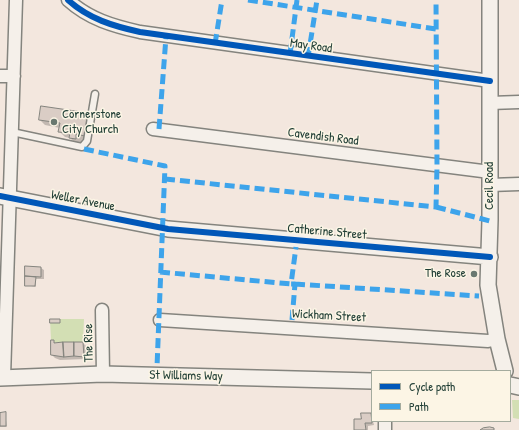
<!DOCTYPE html>
<style>
body{margin:0}
#map{position:relative;width:519px;height:430px;overflow:hidden;background:#f3e7de;font-family:"Patrick Hand",sans-serif}
canvas{display:block}
.legend{position:absolute;left:371px;top:370px;width:140px;height:52px;box-sizing:border-box;background:#fcf5e5;border:1px solid #a4ab9e;margin:0;padding:5px 7px;list-style:none;font-size:12px;color:#1f3d34}
.legend li{display:flex;align-items:center;gap:8px;height:20px}
.legend b{width:20px;border:1px solid #a4ab9e}
</style>
<div id="map">
<canvas width="519" height="430"></canvas>
<ul class="legend">
<li><b style="height:5px;background:#0057b8"></b>Cycle path</li>
<li><b style="height:5px;background:#3da4eb"></b>Path</li>
</ul>
</div>
<script>
const ctx = document.querySelector('canvas').getContext('2d');
ctx.lineJoin = 'round';
function paint(path, color) { ctx.fillStyle = color; ctx.fill(path, 'evenodd'); }
function trace(path, color, width, dash) { ctx.strokeStyle = color; ctx.lineWidth = width; ctx.lineCap = dash ? 'butt' : 'round'; ctx.setLineDash(dash || []); ctx.stroke(path); }
function write(font, color, halo, rows, align = 'center') {
  ctx.font = font + ' "Patrick Hand",sans-serif'; ctx.lineWidth = 3; ctx.setLineDash([]); ctx.textBaseline = 'middle'; ctx.strokeStyle = halo; ctx.fillStyle = color; for (const [text, x, y, turn = 0] of rows) {
    ctx.save(); ctx.translate(x, y); ctx.rotate((+turn || 0) * Math.PI / 180); ctx.textAlign = isNaN(turn) ? turn : align; if (halo) ctx.strokeText(text, 0, 0); ctx.fillText(text, 0, 0); ctx.restore();
  }
}
paint(new Path2D(`
 M50,319H84L83,342L54,343L53,340H51Z
 M512,400H519V419L513,418Z`), '#d3dfb4');
paint(new Path2D(`
 M88,114L94,120L91,141L82,139L81,144H76L70,138L65,137L59,131L60,128L45,125L40,120Z
 M26,267L41,268L44,270V279H36V287L26,285Z
 M53,341L56,344L83,343L86,346V359L60,360L55,358L52,355Z
 M5,413L7,427H0V414Z
 M371,414L374,425L368,426V430H355Z`), '#0003');
const building = new Path2D(`
 M41,106L89,113L85,136L76,134V139L69,138L70,133L58,132L60,123L39,120Z
 M25,266L41,267V277L25,276Z
 M25,276L36,277L35,286H25Z
 M50,319H60V323H50Z
 M51,340H54V343L63,342L64,357L51,355Z
 M63,342H74V356L64,357Z
 M74,342H83L84,357L74,356Z
 M6,412V426H0V413Z
 M361,413H371L372,423H365L366,430H354V419H361Z
 M490,427L494,428V430H480L483,428Z`);
paint(building, '#dacdc5');
trace(building, '#84847e', 1);
const service = new Path2D(`
 M12,132L82,147L87,141L95,94`);
const minor = new Path2D(`
 M68,0C89,19 113,26 140,32L490,81
 M0,76H14
 M490,103L519,102
 M153,129L490,172
 M490,185L519,184
 M102,310L103,374
 M160,320L488,341L497,339
 M4,377L16,0
 M385,421V430`);
const tertiary = new Path2D(`
 M490,0V220L488,285L497,339L505,371
 M0,196L168,229L490,257
 M0,378L103,374L372,381
 M510,385L519,387`);
trace(service, '#84847e', 9);
trace(minor, '#84847e', 15);
trace(tertiary, '#84847e', 18);
trace(service, '#f5f0ea', 6);
trace(minor, '#f5f0ea', 12);
trace(tertiary, '#f5f0ea', 15);
trace(new Path2D(`
 M248,0L436,29
 M215,44L222,0
 M290,54L297,0
 M308,57L317,0
 M159,129L166,37
 M84,149L165,166L157,367
 M165,179L436,207L437,166L436,0
 M436,207L490,221
 M160,272L291,284
 M295,284L479,296
 M292,320L295,284H291L296,247`), '#3da4eb', 5, [10, 5]);
trace(new Path2D(`
 M68,0C89,19 113,26 140,32L490,81
 M0,196L168,229L490,257`), '#0057b8', 6);
for (const [x, y, r, color] of [
 [54,122,4,"#697870"],
 [474,274,4,"#697870"]
]) { const dot = new Path2D(); dot.arc(x, y, r, 0, 2 * Math.PI); ctx.fillStyle = color; ctx.fill(dot); trace(dot, '#fcf5e5', 1.5); }
write('13px', '#1f3d34', '#fcf5e5', [
 ["May Road",311,46,8],
 ["Cavendish Road",323,137,7],
 ["Cecil Road",490,186,-90],
 ["Weller Avenue",83,201,11],
 ["Catherine Street",327,232,5],
 ["Wickham Street",329,316,3],
 ["The Rise",89,343,-91],
 ["St Williams Way",186,376,1]
]);
write('13px', '#1f3d34', '#fcf5e5', [
 ["Cornerstone",62,115],
 ["City Church",62,130],
 ["The Rose",466,274,"right"]
], 'left');
</script>
